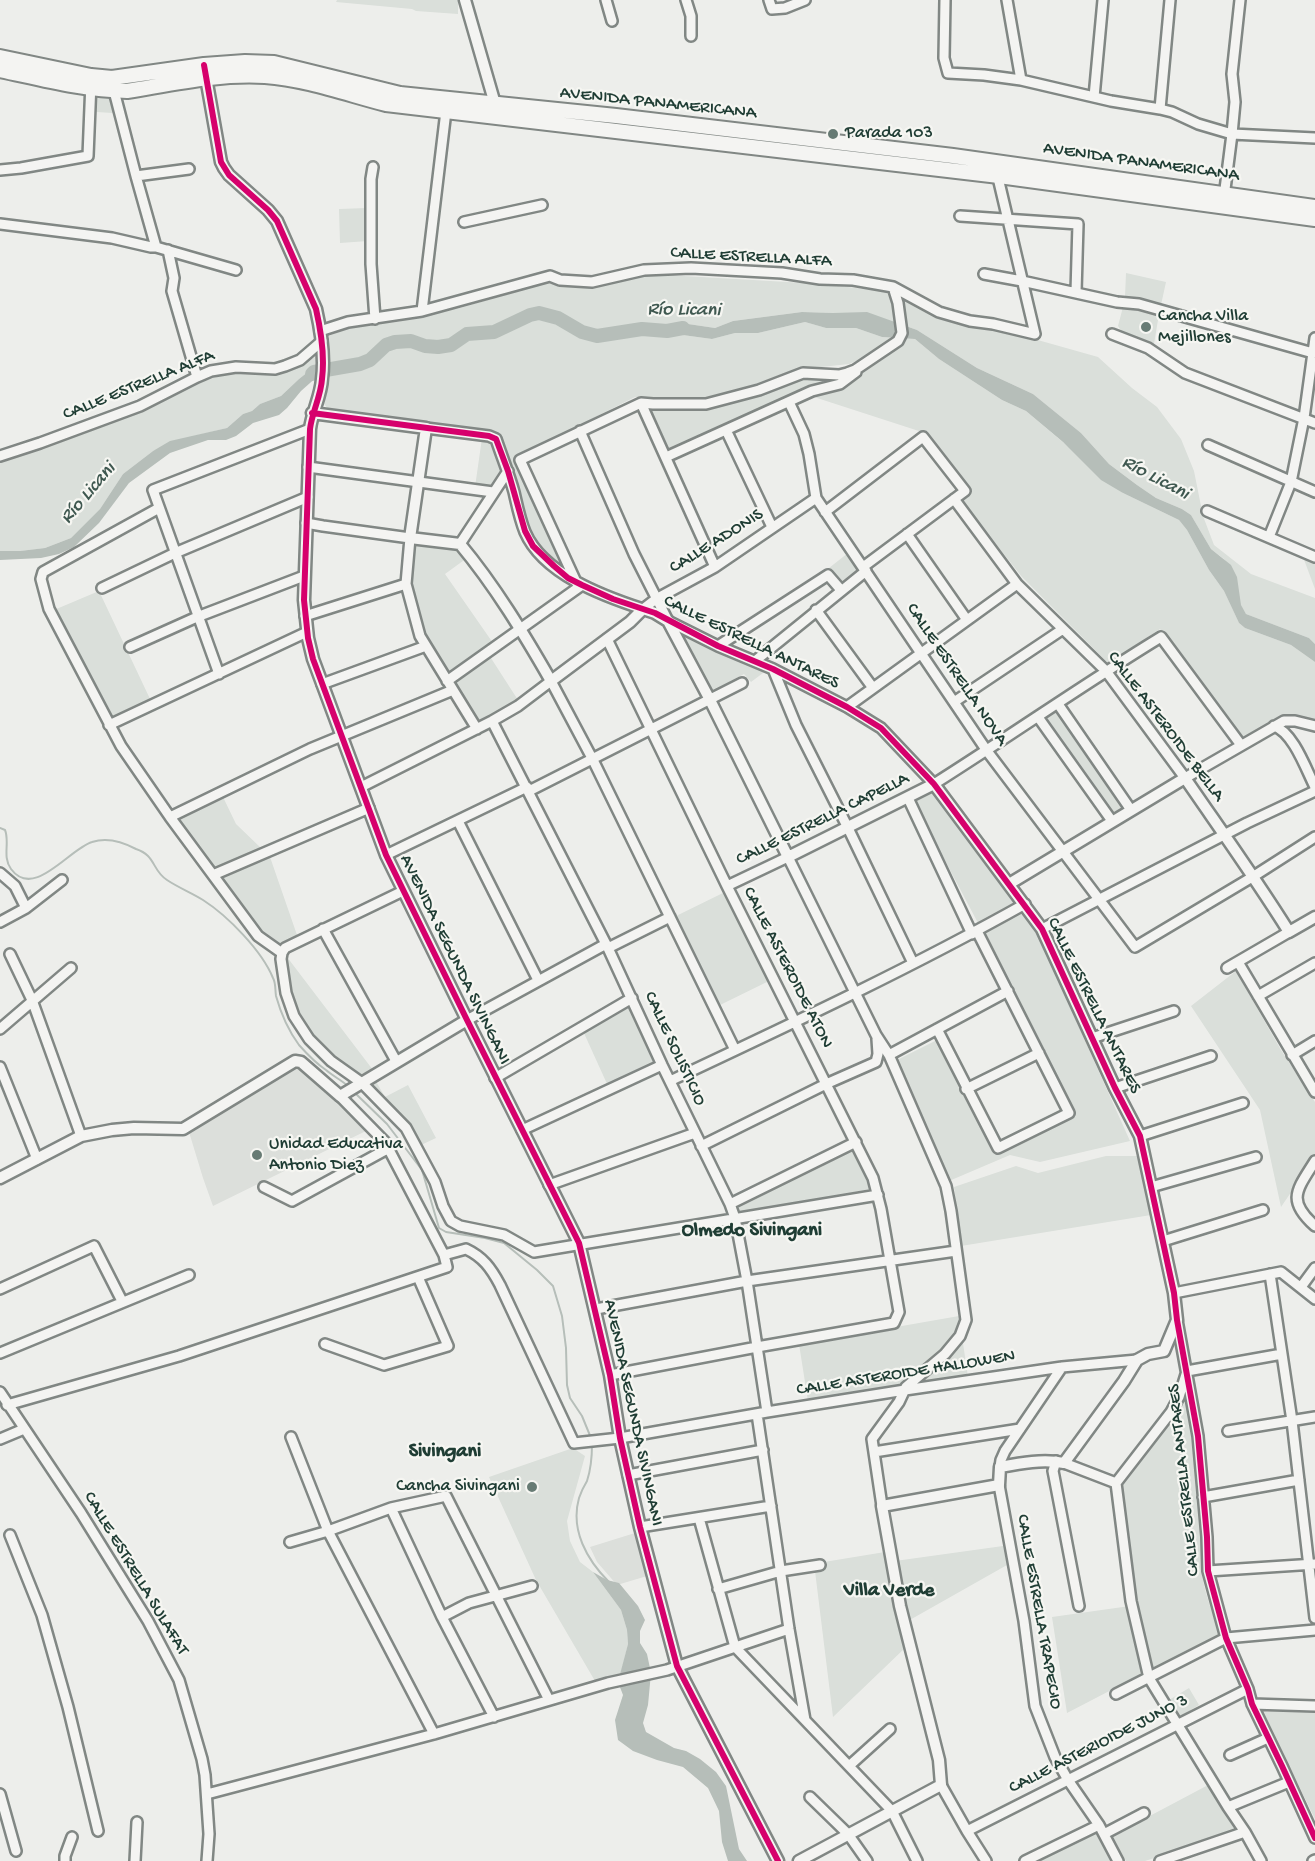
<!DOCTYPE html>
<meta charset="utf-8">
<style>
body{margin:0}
canvas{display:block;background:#edeeeb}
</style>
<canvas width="1315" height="1861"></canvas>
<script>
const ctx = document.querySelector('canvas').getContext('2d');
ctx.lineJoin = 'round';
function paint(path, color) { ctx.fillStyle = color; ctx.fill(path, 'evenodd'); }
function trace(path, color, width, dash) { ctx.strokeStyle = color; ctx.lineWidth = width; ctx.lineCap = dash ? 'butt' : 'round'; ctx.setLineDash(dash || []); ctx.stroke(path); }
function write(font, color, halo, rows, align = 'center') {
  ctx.font = font + ' "Gochi Hand",sans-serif'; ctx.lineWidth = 4.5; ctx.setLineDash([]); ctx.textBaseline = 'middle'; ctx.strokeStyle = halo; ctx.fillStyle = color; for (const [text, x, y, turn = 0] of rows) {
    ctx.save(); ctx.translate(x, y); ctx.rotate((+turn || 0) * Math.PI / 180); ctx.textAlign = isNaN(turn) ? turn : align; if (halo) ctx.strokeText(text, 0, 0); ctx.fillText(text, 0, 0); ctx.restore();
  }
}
paint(new Path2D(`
 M296,1065L370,1129L213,1206L203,1178L189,1132Z
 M635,1533L647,1576L617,1585L597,1562L590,1547Z`), '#dcdfdb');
paint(new Path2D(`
 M337,0H458V14L416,11L412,9L336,2Z
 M97,95L109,96L113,113L96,112Z
 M539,114L994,165L993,169L539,117Z
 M367,208L368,241L340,243L339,209Z
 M1126,273L1166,282L1161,305L1125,297Z
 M649,274L822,284L890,292L894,302L897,323L888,321L833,313L802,312L733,321L715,328L688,324L668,333L712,339L735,333H758L805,322L826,328H856L882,337L915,339L939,359L1002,400L1026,411L1123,493L1179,520L1187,530L1209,570L1224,591L1239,623L1245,628L1291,645L1315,662V721L1293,714L1277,719L1241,738L1160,629L1108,663L1022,577L961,500L972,491L925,433L814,397L847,385L873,362L868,356L849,364L793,370L753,385L699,399L635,397L516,457L567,573L533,540L529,533L511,465L501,437L494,432L330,411L324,404L330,379L329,336L355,325L397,322L435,312L460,308L550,282L594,285Z
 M902,296L942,318L1020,335L1098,357L1132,388L1157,407L1181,439L1194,471L1203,516L1214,545L1251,574L1315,598V644L1309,638L1246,614L1240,605L1237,581L1224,559L1211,549L1191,515L1182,509L1156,498L1137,485L1109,464L1081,433L1033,394L977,368L917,330L906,326Z
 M1123,307L1159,314L1154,344L1125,336L1118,326Z
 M317,356L318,364L299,379L281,396L260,404L252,411L243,414L227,428L186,438L153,451L123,474L100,509L71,538L45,548L20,551H0V462L132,412L204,381L242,369L260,368L286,372Z
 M809,379H840L822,382L667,451L648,409L700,410L748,399L793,380Z
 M482,438L492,441L496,447L503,469L488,489L475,487Z
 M414,542L459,549L467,558L445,574L493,643L447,674L423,635L409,583Z
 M848,553L859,569L842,584L829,568Z
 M1303,557L1315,563V589Z
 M99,591L151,701L111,720L54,610Z
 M680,631L767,670L751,682L744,674L713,691Z
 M489,655L518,700L479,724L453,682Z
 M1057,709L1127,808L1114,817L1044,718Z
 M933,791L1016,905L978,923L913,800Z
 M223,797L236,824L261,848L214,869L177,819Z
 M270,857L297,935L279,944L263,933L221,877Z
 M727,891L771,980L718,1006L674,917Z
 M1022,911L1039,938L1130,1141L1040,1162L1010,1155L949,1181L897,1060L937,1040L995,1154L1075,1116L984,932Z
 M287,957L373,1070L359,1075C335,1060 308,1040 297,1013C292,998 290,973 287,957Z
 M1236,971L1281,1050L1315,1102V1157L1281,1207L1260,1110L1191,1006Z
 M630,1004L657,1064L608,1086L583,1031Z
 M374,1078L385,1097L408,1085L436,1138L421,1145L410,1127L366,1083Z
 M854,1149L870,1189L740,1214L737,1205Z
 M1106,1156H1139L1151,1215L961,1246L954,1187L1016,1166L1038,1173Z
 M959,1316L968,1377L808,1401L799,1344Z
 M1186,1392L1203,1543C1195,1572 1211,1606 1219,1634L1067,1713L1052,1617L1137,1605L1121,1486Z
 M573,1448L585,1456L567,1521L570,1541L580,1562L593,1572L621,1610L627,1630L628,1644L620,1677L595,1681L536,1580L489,1477Z
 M1003,1546L1007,1565L908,1621L895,1561Z
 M885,1552L905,1648L833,1717L815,1571L824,1562Z
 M1189,1688L1199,1705L1179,1717L1169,1700Z
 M1262,1710L1315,1711V1819Z
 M1210,1784L1236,1831L1145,1861H1126L1112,1836Z
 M1096,1832L1111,1861H1035Z`), '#dadfda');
paint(new Path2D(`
 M802,312L833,313L867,312L917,330L977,368L1033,394L1081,433L1109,464L1137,485L1156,498L1182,509L1191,515L1211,549L1231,565L1237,577L1241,605L1246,614L1309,638L1315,644V662L1291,645L1245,628L1239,623L1224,591L1209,570L1187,530L1179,520L1123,493L1101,480L1063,442L1026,411L1002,400L939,359L915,339L882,337L856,328H826L805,322L758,333H735L712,339L668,333L663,327L688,324L715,328L733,321Z
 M318,364L319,375L301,391L287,408L279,415L253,423L236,436L226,440H208L170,453L129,483L99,523L74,547L59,554L41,558L0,560V551H20L45,548L71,538L100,509L123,474L153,451L170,441L227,428L243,414L252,411L260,404L281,396L299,379Z
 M593,1572L607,1580L619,1583L638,1606L645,1620L640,1631V1643L647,1654L651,1673L648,1705L643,1723L646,1732L674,1748L686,1751L700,1759L716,1772L726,1786L739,1849L747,1861H728L722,1842L719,1811L708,1788L683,1767L657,1760L633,1751L618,1740L615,1720L623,1695L618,1682L628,1644L627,1630L621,1610Z`), '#b6beb9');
trace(new Path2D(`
 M0,828L5,830C10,842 2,857 11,869C34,900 69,849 92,842C107,837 123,842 136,849C139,850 145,853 148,856C155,863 156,873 167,880C179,888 192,893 203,900C228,916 262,951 273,978C276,983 275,990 276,996C281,1014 288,1030 299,1045C307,1054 317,1064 326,1070C333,1076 341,1080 348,1086
 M354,1092L387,1124L422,1170L439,1228L446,1232L485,1238L504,1243L537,1270L553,1286L562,1316L566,1348L567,1385L570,1398L582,1416L591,1438
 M592,1444C592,1457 591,1469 587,1481C584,1486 581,1492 579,1498C570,1530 587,1560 609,1582`), '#b6beb9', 2);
trace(new Path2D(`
 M312,374L314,372L360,364L370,360L386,345L395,342L411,341L425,346L438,347L451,345L467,334L494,332L530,315L539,313L558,318L582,332L597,336L642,329L667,331L683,328`), '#b6beb9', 14);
const minor = new Path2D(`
 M606,0L612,21
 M686,0L691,16V36
 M769,0L772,9L785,8L805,0
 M945,0L944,58L948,73L984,75L1021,80L1111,101L1160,109L1172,112L1198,124L1232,134L1315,138
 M1007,0L1021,80
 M113,87L136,176L156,247
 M1094,97L1103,0
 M1160,109L1170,0
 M373,167L371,179V264L375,319
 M0,170L21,168L88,156L91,82
 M136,176L189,169
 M1224,197L1232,134L1235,102L1232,74L1240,0
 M960,216L1078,224L1076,292
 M464,222L542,205
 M0,224L112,238L151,247H156L236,270
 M168,250L174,278L172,291L197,377
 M984,274L1022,281L1117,302L1139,304L1313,353
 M422,311L446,111
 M320,331L348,322L422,311L550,276L560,280L592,282L644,270L691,268L782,273L820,279L853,280L893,287L939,312L970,321L993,324L1035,334L999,182V172
 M1112,334L1148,348L1185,373L1315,423
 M789,402L804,434L809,454L816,498L987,751L1135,947L1254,876L1315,837
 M641,403L715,567
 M426,428L489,436L496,439C502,457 509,474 514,492C517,505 520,520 525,532C543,574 603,596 643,609L656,599L715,567L816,498
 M726,430L772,527
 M580,431L634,554L668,621L718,646L773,669L847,707L881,728L934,784C1010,736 1084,684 1161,637L1241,745
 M1208,445L1315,492
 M0,456L40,443L140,406L197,377L211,371L236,367L275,369L285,366L300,360L322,341
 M666,457L812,391L840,384L856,372
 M308,467L493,492
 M954,499L1017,584L1106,671L1185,778L1284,721H1295L1315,726
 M159,508L43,572L41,579L49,609L121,746L170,817L258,936L282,953
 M1207,511L1315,557
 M825,512L923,437L965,491L863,567
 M306,523L323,526L410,538L406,584L420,636L477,729
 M907,534L967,620
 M1269,537L1291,482L1304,418L1315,338
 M460,544L508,471
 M576,582L520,460L641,403L653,404H706L759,390L803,373L839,375L847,373L855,370L898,341L902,333L898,303L893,287
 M102,588L175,553L308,497
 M816,610L873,688
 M305,616L406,584
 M607,639L727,886L873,1178L881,1209L899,1312L894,1323L757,1347L610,1375
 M718,646L828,575L841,590
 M130,647L197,617L304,576
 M755,661L866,571
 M773,669L796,725L848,828L913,963
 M219,674L153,490L310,429
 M447,681L582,585
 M322,684L426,646
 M954,702L1063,629
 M1058,704L1131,810
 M847,707L1017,584
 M1038,717L1112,821
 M492,721L608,948L662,1065L730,1204L735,1218L747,1281L767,1412
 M109,725L307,632
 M1274,726C1293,732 1306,769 1315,787
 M361,787L492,721L518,706L551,681L593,760L735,1050
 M529,791L742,683
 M908,798L972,934
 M170,817L310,749L453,690
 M458,821L538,980
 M386,855L527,787
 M0,873L15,886L26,908
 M213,875L369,808
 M727,886L788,857L876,1035L889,1055L946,1186L951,1211L966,1320L960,1336L945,1354L906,1387L899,1402L872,1439L882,1506
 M403,891L285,948L282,953L281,959L286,993L294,1016L309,1039L331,1061L362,1083L406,1128L435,1182L443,1206L451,1221L460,1226L504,1235L534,1252L878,1195
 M0,922L26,908L62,880
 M323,929L396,1061
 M1042,929L1247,823L1315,791
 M608,948L670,917
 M10,954L32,1000L81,1136
 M1238,962L1315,1092
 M1227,968L1289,932
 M1258,996L1315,963
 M467,1020L606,944
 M0,1029L71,968
 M937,1029L998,1148L1069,1113L977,931
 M1092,1038L1174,1011
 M889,1055L1008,991
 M1292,1055L1315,1041
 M0,1067L37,1159
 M495,1078L632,998
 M670,1081C789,1025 909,969 1025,904
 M1115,1088L1211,1056
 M966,1089L1039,1053
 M340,1096L385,1142L444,1255L466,1249C483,1257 491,1268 500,1285L574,1443L620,1438L767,1412L905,1390L1062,1367L1137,1360
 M522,1130L662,1065
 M1140,1136L1243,1103
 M701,1146L826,1084L876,1062L878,1054L877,1039
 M1315,1161C1297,1190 1286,1200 1315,1226
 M549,1185L695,1133
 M264,1187L292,1201L389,1148
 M1151,1187L1256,1157
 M730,1204L856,1142
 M1163,1241L1263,1210
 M1270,1274L1292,1421L1315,1618
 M1301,1287L1315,1268
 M0,1289L94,1246L122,1301
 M1174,1293L1281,1272L1315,1299
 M596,1309L747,1281L956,1251
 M1177,1320L1198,1436L1207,1537L1208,1571L1226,1638L1248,1689L1252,1704L1282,1766L1315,1838
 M325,1344L384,1365L448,1346L418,1277
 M0,1353L189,1275
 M1187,1371L1179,1397L1171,1412L1116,1483L1131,1601L1149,1678L1228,1807L1245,1832L1261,1861
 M1187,1371L1282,1354
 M0,1392L81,1513L148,1621L179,1680L202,1759L205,1775L209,1834L207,1861
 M7,1405L179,1356L447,1267L444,1255
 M757,1414L789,1629L805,1720
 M1228,1431L1315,1417
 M291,1437L328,1531L434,1734
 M0,1439L24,1429
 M874,1452L1020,1429
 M1056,1461L1053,1471L1054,1476L1079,1606
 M1064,1463L1116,1483
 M1000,1467L1001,1460L1005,1451L1062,1367
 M628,1475L763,1450
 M999,1485L1024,1621L1035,1706L1055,1757L1068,1780L1099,1825L1118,1861
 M1203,1497L1299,1480
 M391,1508L442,1617L494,1717
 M699,1518L735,1647L892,1811L917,1861
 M640,1527L771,1506
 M10,1535L42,1615L68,1707L98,1831
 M290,1542L328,1531L391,1508L446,1496L549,1700
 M1208,1571L1315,1564
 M718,1589L781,1571L820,1565
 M442,1617L469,1603L532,1586
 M1116,1694L1226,1638L1315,1630
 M1252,1704L1315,1706
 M1230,1755L1268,1738
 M849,1766L890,1729
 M941,1785L967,1831L986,1861
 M0,1794L16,1851
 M207,1794L434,1734L608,1683L667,1670L789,1629
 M810,1797L848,1834L867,1861
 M1228,1807L1289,1782
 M967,1831L1248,1689
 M1104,1834L1144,1813
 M65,1861V1856L72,1837
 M135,1861L137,1822
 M1025,1861L1099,1825
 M1160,1861L1245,1832
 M1313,1861L1315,1860`);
const tertiary = new Path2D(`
 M465,0L495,104L494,108
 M205,72L221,162L224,168L229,175L268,210L277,221L316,309C321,331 325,356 322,379C321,396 312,412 310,429L304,600L308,638L313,659L386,855L467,1020L579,1243L610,1375L620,1438L640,1527L677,1666L778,1861
 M312,413L426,428L410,538L460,544C495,586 524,634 551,681L630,622L643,609L655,613L668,621L709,698L788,857L934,784L1042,929L1115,1088L1140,1136L1174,1293L1177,1320L1164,1351L1148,1354L1137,1360L1124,1381L1064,1463C1043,1459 1021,1463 1000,1467L999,1485L882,1506L900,1606L939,1760L941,1785L799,1861
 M1009,884L1185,778C1220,829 1256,879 1289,932L1315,917
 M0,1178L81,1136L112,1130L134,1128L183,1129L295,1061L301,1062L340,1096L467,1020`);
const primary = new Path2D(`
 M0,57L91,76L112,78L204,65L245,62L274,63L400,94L616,116L953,156L1315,207
 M0,70C42,79 83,90 127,91C171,84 219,73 265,76C306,79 347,94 386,104L999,176L1315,219`);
trace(minor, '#818784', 14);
trace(tertiary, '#818784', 15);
trace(primary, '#818784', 18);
trace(minor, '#f4f4f2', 9);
trace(tertiary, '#f4f4f2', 10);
trace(primary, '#f4f4f2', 14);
trace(new Path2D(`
 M204,65L221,162L229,175L268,210L277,221L316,309C321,331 325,356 322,379C321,396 312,412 310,429L304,600L308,638L313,659L386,855L467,1020L579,1243L610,1375L620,1438L640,1527L677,1666L778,1861
 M312,413L489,436L496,439L508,471L525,531L533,546L554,566L568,578L582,585L613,599L655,613L718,646L773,669L847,707L881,728L934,784L1042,929L1115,1088L1140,1136L1174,1293L1177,1320L1198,1436L1207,1537L1208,1571L1226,1638L1248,1689L1252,1704L1282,1766L1315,1838`), '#d6006c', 6);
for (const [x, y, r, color] of [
 [833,134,6,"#677b74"],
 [1146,327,6,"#677b74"],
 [257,1155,6,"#677b74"],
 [532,1487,6,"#677b74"]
]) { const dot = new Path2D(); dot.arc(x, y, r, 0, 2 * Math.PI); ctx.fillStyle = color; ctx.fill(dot); trace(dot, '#f6f6f2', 2); }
write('18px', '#1f3d34', '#f6f6f2', [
 ["AVENIDA PANAMERICANA",658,104,6],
 ["AVENIDA PANAMERICANA",1141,163,8],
 ["CALLE ESTRELLA ALFA",751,258,3],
 ["CALLE ESTRELLA ALFA",139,386,-22],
 ["CALLE ADONIS",717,542,-32],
 ["CALLE ESTRELLA ANTARES",751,643,26],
 ["CALLE ESTRELLA NOVA",956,675,56],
 ["CALLE ASTEROIDE BELLA",1165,727,53],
 ["CALLE ESTRELLA CAPELLA",823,820,-26],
 ["AVENIDA SEGUNDA SIVINGANI",454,960,64],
 ["CALLE ASTEROIDE ATON",787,968,63],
 ["CALLE ESTRELLA ANTARES",1093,1006,64],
 ["CALLE SOLISTICIO",674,1049,65],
 ["CALLE ASTEROIDE HALLOWEN",906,1374,-9],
 ["AVENIDA SEGUNDA SIVINGANI",632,1413,78],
 ["CALLE ESTRELLA ANTARES",1185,1480,-96],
 ["CALLE ESTRELLA SULAFAT",135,1574,59],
 ["CALLE ESTRELLA TRAPECIO",1038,1612,80],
 ["CALLE ASTERIOIDE JUNO 3",1099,1745,-27]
]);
write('18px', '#1f3d34', '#f6f6f2', [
 ["Parada 103",845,134],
 ["Cancha Villa",1158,317],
 ["Mejillones",1158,338],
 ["Unidad Educativa",269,1145],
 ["Antonio Diez",269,1166],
 ["Cancha Sivingani",520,1487,"right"]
], 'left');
write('italic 20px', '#3f5850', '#f6f6f2', [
 ["Río Licani",684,311,1],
 ["Río Licani",1155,479,28],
 ["Río Licani",89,494,-49]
]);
write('bold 20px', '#1f3d34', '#f6f6f2', [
 ["Olmedo Sivingani",752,1232],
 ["Sivingani",445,1453],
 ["Villa Verde",889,1592]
]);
</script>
